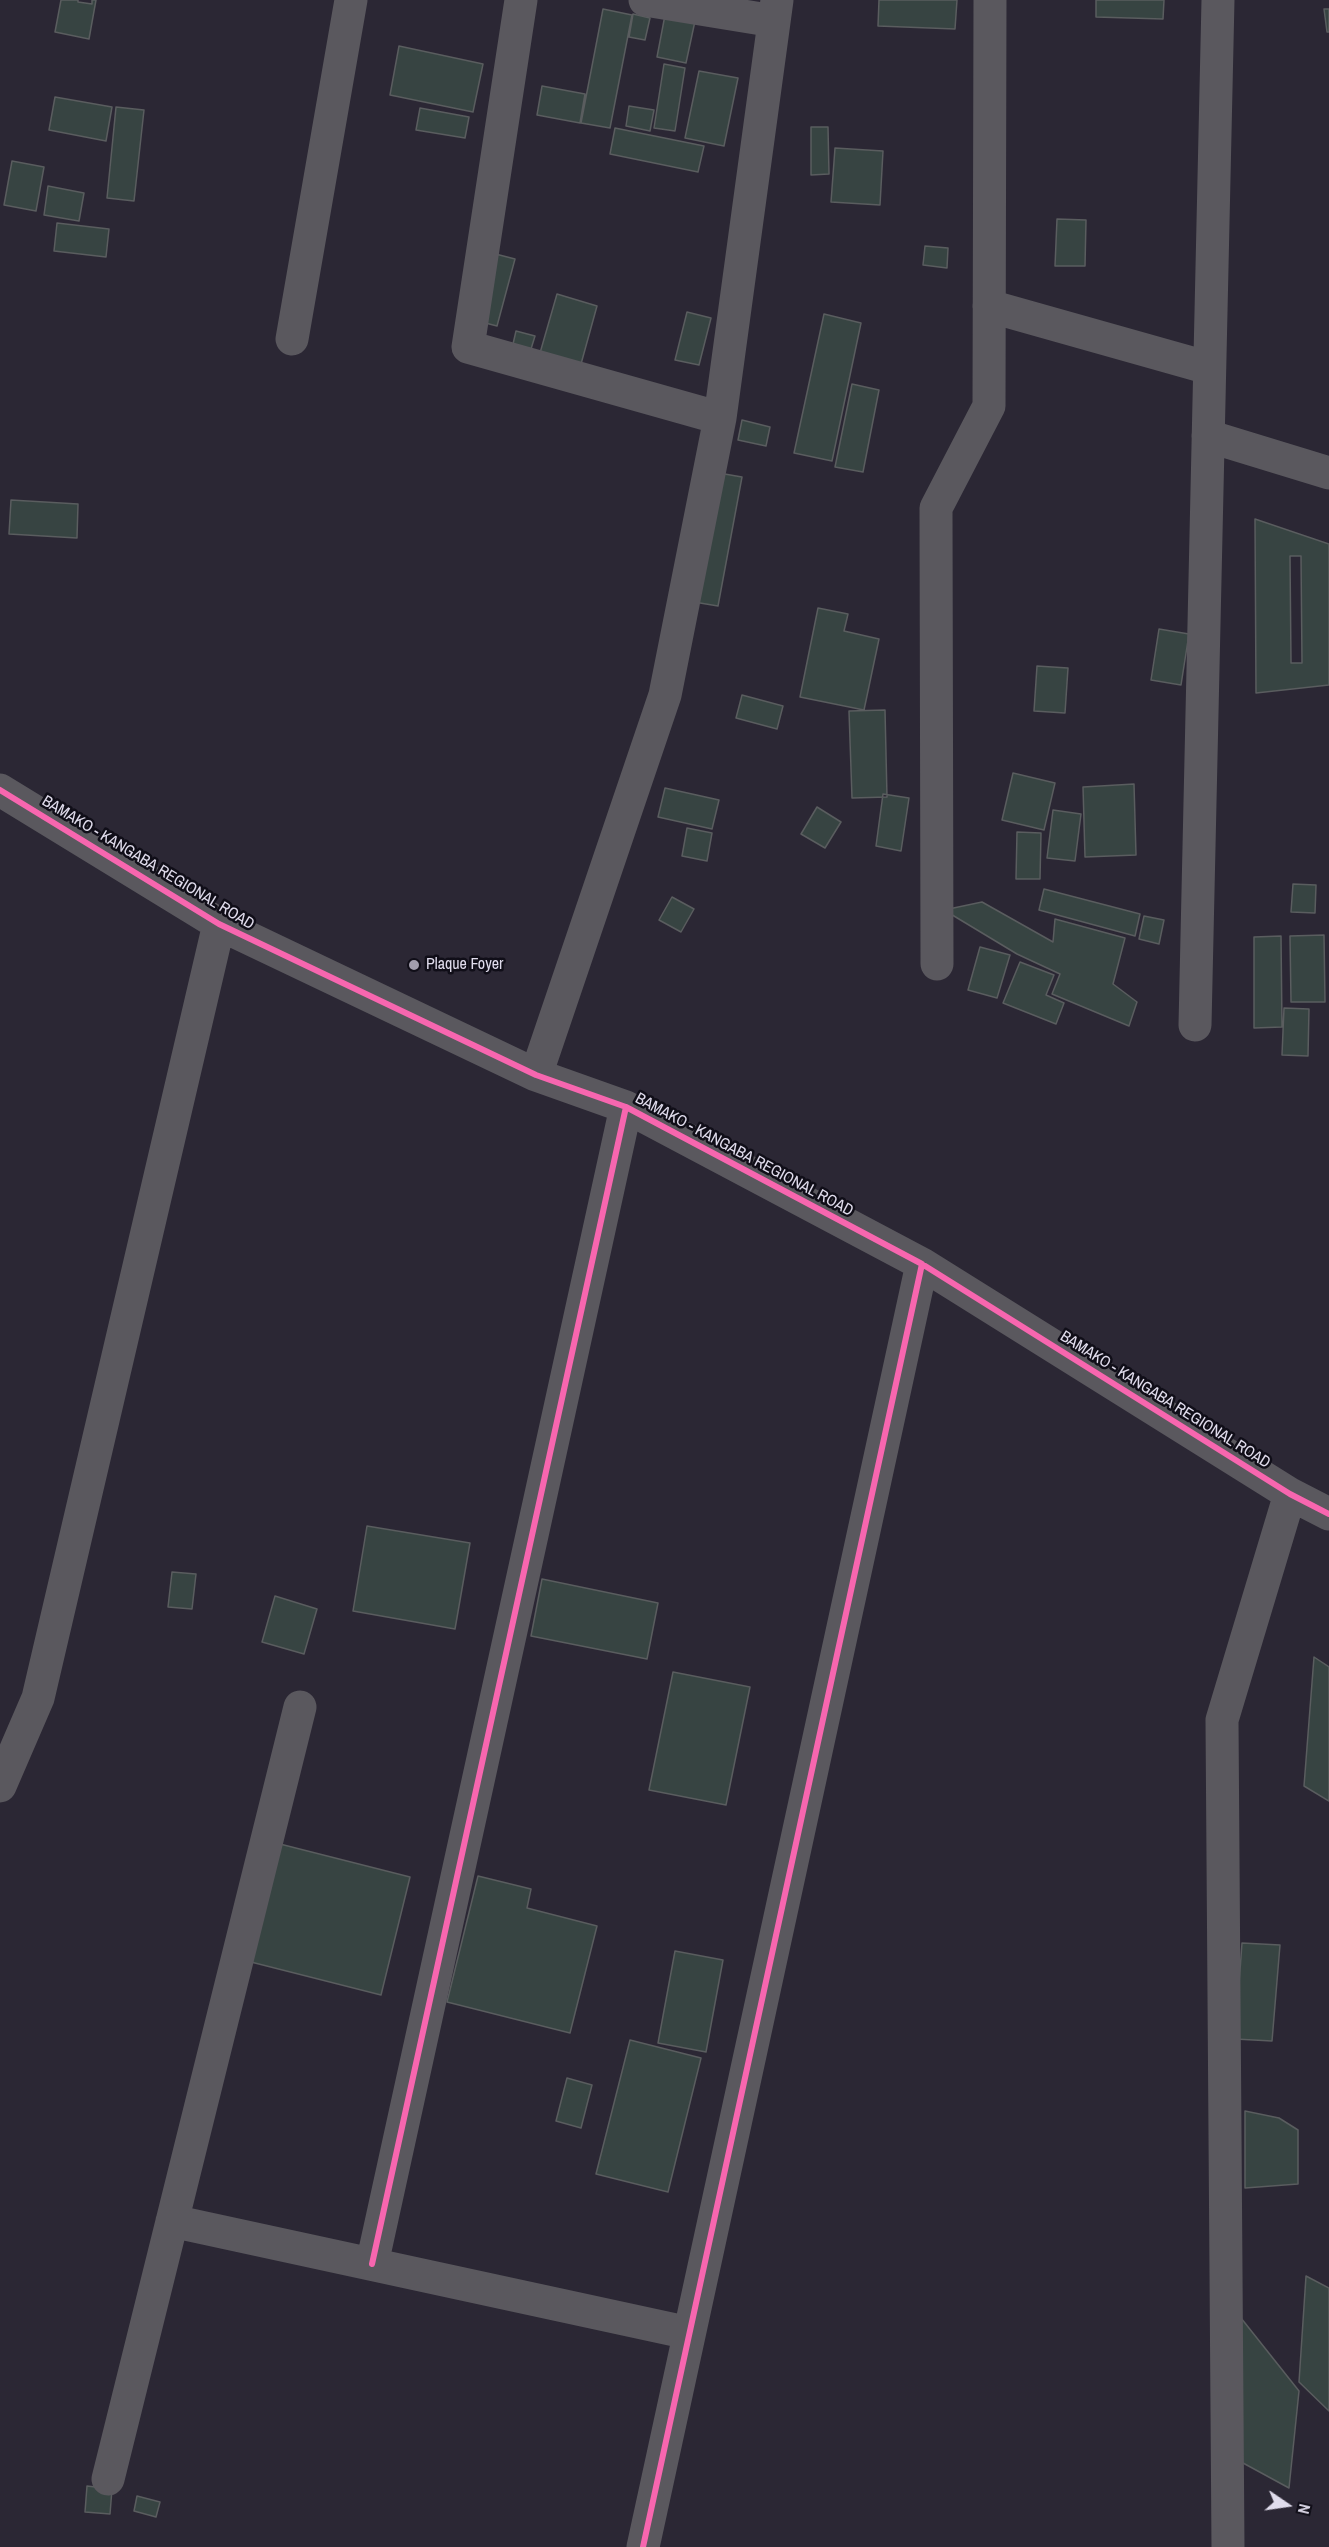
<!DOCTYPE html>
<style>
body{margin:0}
#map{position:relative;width:1329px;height:2547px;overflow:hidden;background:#2b2734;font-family:"Archivo Narrow",sans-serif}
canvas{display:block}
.north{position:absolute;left:1257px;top:2475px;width:60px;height:60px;-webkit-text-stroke:4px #100e18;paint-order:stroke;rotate:103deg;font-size:16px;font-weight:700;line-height:24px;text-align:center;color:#e0dcec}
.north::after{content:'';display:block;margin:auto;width:21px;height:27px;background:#e0dcec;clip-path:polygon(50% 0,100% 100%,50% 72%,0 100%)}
</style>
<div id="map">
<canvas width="1329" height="2547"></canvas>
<div class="north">N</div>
</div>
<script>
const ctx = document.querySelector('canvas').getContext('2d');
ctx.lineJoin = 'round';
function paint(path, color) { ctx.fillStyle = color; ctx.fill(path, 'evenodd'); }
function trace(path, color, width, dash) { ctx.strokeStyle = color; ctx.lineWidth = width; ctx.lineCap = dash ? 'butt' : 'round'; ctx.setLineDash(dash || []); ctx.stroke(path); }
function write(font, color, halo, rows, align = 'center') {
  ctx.font = font + ' "Archivo Narrow",sans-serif'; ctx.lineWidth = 5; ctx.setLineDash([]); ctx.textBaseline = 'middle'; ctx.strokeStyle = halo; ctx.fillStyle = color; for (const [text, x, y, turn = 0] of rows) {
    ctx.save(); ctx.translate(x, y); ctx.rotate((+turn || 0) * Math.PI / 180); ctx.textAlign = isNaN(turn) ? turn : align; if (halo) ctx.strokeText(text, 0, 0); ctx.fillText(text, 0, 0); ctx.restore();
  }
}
const building = new Path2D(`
 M61,0H78V2L92,4V0H96L89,39L55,32Z
 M879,0H957L955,29L878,26Z
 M1096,0H1164L1163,19L1096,17Z
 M603,9L632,15L610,128L581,123Z
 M1324,9H1329V32H1327Z
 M633,14L650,18L645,40L629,37Z
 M665,15L695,21L686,63L657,57Z
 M399,46L483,64L473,112L390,95Z
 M664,64L685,68L675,131L654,128Z
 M699,71L738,78L724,146L685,138Z
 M542,86L585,94L580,123L537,115Z
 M55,97L112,107L106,141L49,130Z
 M629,106L654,110L650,131L626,126Z
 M116,107L144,110L134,201L107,198Z
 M420,108L469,117L465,138L416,130Z
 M811,127H828L829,174L811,175Z
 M615,128L704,146L698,172L610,154Z
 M835,148L883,151L880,205L831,202Z
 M12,161L44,167L36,211L4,205Z
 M48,186L84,193L79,221L44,215Z
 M1057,219L1086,220L1085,266H1055Z
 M57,223L109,229L106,257L54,251Z
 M925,246L948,248L947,268L923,265Z
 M484,251L515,259L497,326L466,318Z
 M557,294L597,306L581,364L540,353Z
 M687,312L711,318L699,365L675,360Z
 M824,314L861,323L832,461L794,453Z
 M516,331L535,336L531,349L513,344Z
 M852,384L879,390L863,472L835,467Z
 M742,420L770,427L766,446L738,440Z
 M713,472L742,477L718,606L688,601Z
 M11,500L78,504L77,538L9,534Z
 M1255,519L1329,544V685L1256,693ZM1290,556H1301L1302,663H1291Z
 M818,608L848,614L844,631L879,639L864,710L800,697Z
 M1159,629L1189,634L1181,685L1151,680Z
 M1037,666L1068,668L1065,713L1034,711Z
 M742,695L783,706L777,729L736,718Z
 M885,710L887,797L852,798L849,711Z
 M1013,773L1055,783L1044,830L1002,820Z
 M1134,784L1136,855L1085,857L1083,787Z
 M665,788L719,800L712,829L658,817Z
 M883,794L909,798L901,851L876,846Z
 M817,807L841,822L825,848L801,834Z
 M1053,810L1081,814L1075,861L1047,858Z
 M687,828L712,833L707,861L682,856Z
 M1017,832L1041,833L1040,879H1016Z
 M1293,884L1316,885L1315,913L1291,912Z
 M1044,889L1140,914L1135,936L1039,910Z
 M672,897L694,909L681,932L659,920Z
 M982,902L1053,942L1055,919L1125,938L1113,984L1137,1002L1129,1026L1052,994L1060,974L1017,954L944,910Z
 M1144,916L1164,920L1159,944L1139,939Z
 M1324,935L1325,1002H1291L1290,936Z
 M1281,936L1282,1027L1254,1028V937Z
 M980,947L1010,955L997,998L968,990Z
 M1020,962L1054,975L1046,995L1064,1003L1056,1024L1003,1003Z
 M1284,1008L1309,1009L1308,1056L1282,1055Z
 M367,1526L470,1543L455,1629L353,1611Z
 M172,1572L196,1574L192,1609L168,1607Z
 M542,1579L658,1603L647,1659L531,1636Z
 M275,1596L317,1609L304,1654L262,1642Z
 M1314,1657L1329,1667V1801L1304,1786Z
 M673,1672L750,1687L726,1805L649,1790Z
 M276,1843L410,1877L381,1995L247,1961Z
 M478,1876L531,1889L527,1908L597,1926L570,2033L447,2002Z
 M1242,1943L1280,1945L1272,2041L1235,2039Z
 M675,1951L723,1960L706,2052L658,2043Z
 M630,2040L701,2058L668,2192L596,2174Z
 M567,2078L592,2085L581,2128L556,2121Z
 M1245,2111L1279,2118L1298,2130V2184L1245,2188Z
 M1306,2276L1329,2288V2411L1299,2382Z
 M1241,2318L1299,2391L1289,2488L1232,2457Z
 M87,2486L112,2489L110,2514L85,2512Z
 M137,2496L160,2502L156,2517L134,2511Z`);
paint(building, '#374442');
trace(building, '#5a5d5f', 1.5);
trace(new Path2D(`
 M521,0L468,347L720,418
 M645,0L774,21
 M989,306L1209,368
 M292,339L351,0
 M1208,436L1329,473
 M0,790L219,924L536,1075L626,1107L922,1264L1290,1494L1329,1514
 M937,964L936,508L989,406L990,0
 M1195,1025L1218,0
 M536,1075L665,695L720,418L777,0
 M0,1786L38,1698L219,924
 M172,2221L689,2333
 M372,2264L626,1107
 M108,2479L300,1707
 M643,2547L922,1264
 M1228,2547L1222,1720L1290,1494`), '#5a585e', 33);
trace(new Path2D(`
 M0,790L219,924L536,1075L626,1107L922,1264L1290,1494L1329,1514
 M372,2264L626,1107
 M643,2547L922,1264`), '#f766af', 6);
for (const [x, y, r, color] of [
 [414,965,6,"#a19dac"]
]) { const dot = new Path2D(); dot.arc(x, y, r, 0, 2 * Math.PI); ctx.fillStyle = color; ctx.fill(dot); trace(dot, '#100e18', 2); }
write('16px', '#e0dcec', '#100e18', [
 ["BAMAKO - KANGABA REGIONAL ROAD",148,863,31],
 ["BAMAKO - KANGABA REGIONAL ROAD",744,1155,28],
 ["BAMAKO - KANGABA REGIONAL ROAD",1165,1400,32]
]);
write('16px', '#e0dcec', '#100e18', [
 ["Plaque Foyer",426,965]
], 'left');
</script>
